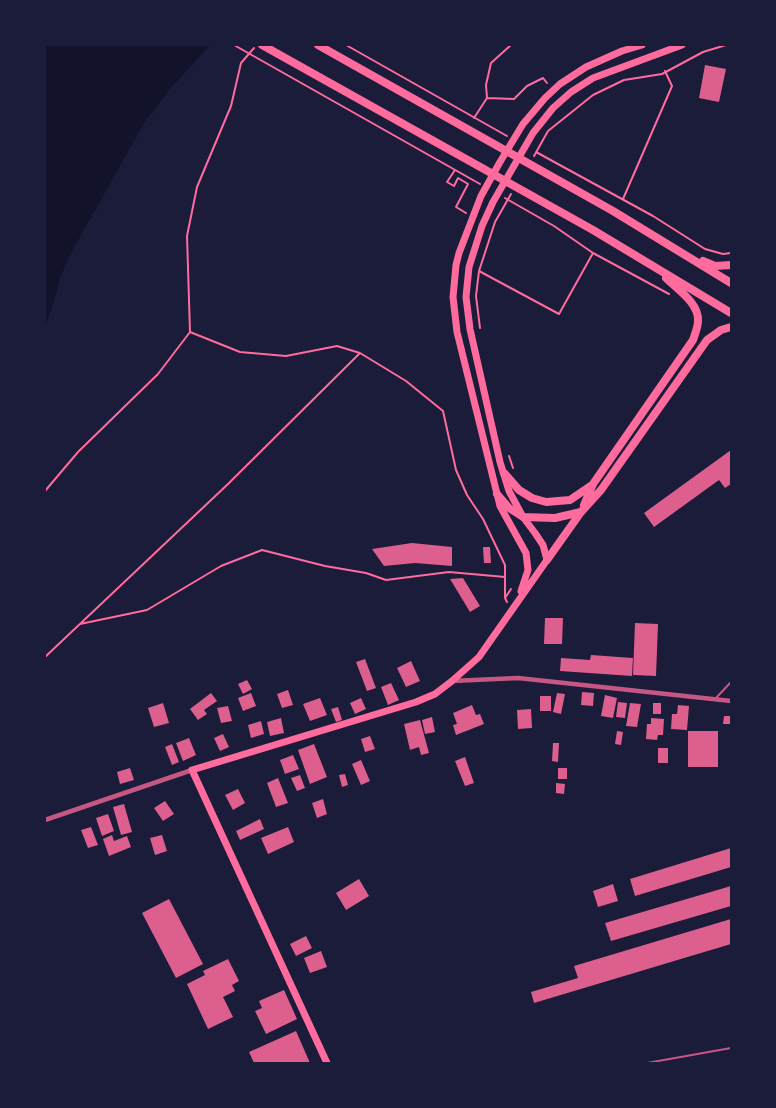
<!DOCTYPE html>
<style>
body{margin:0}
#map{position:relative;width:776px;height:1108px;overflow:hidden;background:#1b1b3a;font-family:Mulish,sans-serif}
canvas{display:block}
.frame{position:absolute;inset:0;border:46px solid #1b1b3a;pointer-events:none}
</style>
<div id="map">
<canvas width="776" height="1108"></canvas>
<div class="frame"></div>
</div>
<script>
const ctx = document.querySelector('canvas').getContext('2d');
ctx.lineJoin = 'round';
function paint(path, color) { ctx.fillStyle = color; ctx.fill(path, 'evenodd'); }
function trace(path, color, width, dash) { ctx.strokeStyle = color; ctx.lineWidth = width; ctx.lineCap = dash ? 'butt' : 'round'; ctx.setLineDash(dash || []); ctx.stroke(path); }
paint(new Path2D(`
 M45,45H210L170,89L144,123L70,255L60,278L54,301L45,327Z`), '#12122b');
paint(new Path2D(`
 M705,65L726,69L719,102L699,98Z
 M731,450V484L725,488L719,480L654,527L644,513Z
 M412,543L452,547V566L415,563L384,566L372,549Z
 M483,547H490L491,563H484Z
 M463,578L480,606L470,612L450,579Z
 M545,618H563L562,644H544Z
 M635,623L658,624L656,676L633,675Z
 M591,655L633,658L632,676L560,671L561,658L590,660Z
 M365,659L376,688L367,691L356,662Z
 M411,661L420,681L406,687L397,668Z
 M247,680L252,689L243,694L238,684Z
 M391,683L399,700L388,705L381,687Z
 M288,690L293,705L282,708L277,694Z
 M582,692L594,693L593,706L581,705Z
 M211,693L217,701L204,710L207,714L198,720L190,709Z
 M251,693L256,706L243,711L238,698Z
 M557,693L565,694L561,714L553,712Z
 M605,695L617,698L613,718L601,716Z
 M540,696H551V711H540Z
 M320,698L327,715L310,721L303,704Z
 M361,698L366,709L355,714L350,703Z
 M618,702L627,703L625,718L616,717Z
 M163,703L169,723L154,727L148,708Z
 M630,703L641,704L637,727L626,726Z
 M653,703H661V714H653Z
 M472,705L476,715L480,714L484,724L456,735L453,725L457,724L453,713Z
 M678,705L689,706L687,730L671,729L672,714H677Z
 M228,706L232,721L221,723L217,708Z
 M338,707L342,720L336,722L331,709Z
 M531,709L532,728L518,729L517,710Z
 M724,716H731V724H723Z
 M432,717L435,732L425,734L422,720Z
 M281,718L284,733L270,736L267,722Z
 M651,718L664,719L663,735H658L657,740L646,739L647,724H651Z
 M420,720L429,753L421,755L419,747L410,750L404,724Z
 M261,721L264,734L251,738L248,725Z
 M617,731L623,732L621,745L615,744Z
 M688,731H718V767H688Z
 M223,734L229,747L220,751L214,738Z
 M370,736L375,749L365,752L361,739Z
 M189,738L196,755L183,761L176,743Z
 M553,743H559L558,762L552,761Z
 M172,744L179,762L172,765L165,747Z
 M314,744L327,777L310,784L298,750Z
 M658,748H668V763H658Z
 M293,755L299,769L285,774L280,760Z
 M465,757L474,783L465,786L455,761Z
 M361,760L370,781L361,785L352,764Z
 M130,768L134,780L120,784L117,772Z
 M558,768H567V779H558Z
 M345,774L348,785L342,787L339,775Z
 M300,775L305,788L297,791L291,778Z
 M278,778L288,803L276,807L267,783Z
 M556,783L565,784L564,794L556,793Z
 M238,789L245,803L233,810L225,795Z
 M323,799L327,814L317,818L312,803Z
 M165,801L174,814L163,821L154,808Z
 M124,804L132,832L121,835L113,807Z
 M108,814L114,831L102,836L96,818Z
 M260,819L264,829L240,840L236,831Z
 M91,827L98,845L88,848L81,830Z
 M288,827L294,842L268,854L261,838Z
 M112,835L114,841L127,836L131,847L109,856L103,839Z
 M162,835L167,851L155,855L150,838Z
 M731,848V867L635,896L630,879Z
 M359,879L369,896L346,910L336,893Z
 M613,884L618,901L598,907L593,891Z
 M731,886V906L611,941L605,923Z
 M169,899L203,964L176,978L142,913Z
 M731,919V944L534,1003L531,992L578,978L574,966Z
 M306,936L312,948L296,956L290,944Z
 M321,951L327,967L310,973L304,958Z
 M228,959L239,981L232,985L235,991L223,997L233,1017L208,1029L187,984L205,975L203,971Z
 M284,990L297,1019L266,1034L255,1011L262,1008L259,1001Z
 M296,1031L310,1063H254L249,1052Z`), '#dd5f8e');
trace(new Path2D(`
 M234,45L480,184
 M346,45L507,136
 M487,98L486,85L491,63L511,45
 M474,118L487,98L514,99L527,86L543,78L547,83
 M536,152L653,216L705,249L723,254L731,253
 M534,156L548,131L593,95L624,80L662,74L703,52L726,45
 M455,170L447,182L454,186L458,178L468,184L456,207L466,213
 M505,198L554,226L593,253L669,294
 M623,199L672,86L665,71
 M479,271L559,314L593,253
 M480,328L476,296L479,271L495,222L511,194
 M190,332L240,352L286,356L337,346L360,353L406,381L443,411L456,470L467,495L483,519L505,565V597
 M509,456L513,468
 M45,491L78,452L158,374L190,332L187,236L197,187L231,106L241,63L254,48
 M507,602L505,598L511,589
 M80,624L147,610L221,566L262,550L325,566L366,573L386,580L449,572L505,577
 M45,657L228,484L360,353`), '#ff6b9d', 2);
trace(new Path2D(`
 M715,699L731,682
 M647,1063L731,1048`), '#c65784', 2);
trace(new Path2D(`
 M452,681L518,678L731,701
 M45,820L192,770`), '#c65784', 4.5);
trace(new Path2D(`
 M521,591L528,570L526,553L500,506L457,332L453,297L456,265L459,253L481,196L500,162L523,124L545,98L560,84L586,67L622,51L642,45
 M327,1063L192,770L416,702L435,694L452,681L479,657L547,560L543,545L535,533L523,517L509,491L500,462L470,329L466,297L469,267L482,226L493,202L533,133L553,108L571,92L593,78L682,45`), '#ff6b9d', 7);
trace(new Path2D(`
 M262,45L593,230L731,313
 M318,45L613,211L731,283
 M703,261L715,266L731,265
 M504,473L519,490L532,498L546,502L570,500L592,485
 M497,494L509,508L523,517L555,518L581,512
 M584,505L593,484L693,340C695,334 698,327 698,321C699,303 677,289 666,278
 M547,560L581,512L601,490L707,340L721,330L731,327`), '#ff6b9d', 8);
</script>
